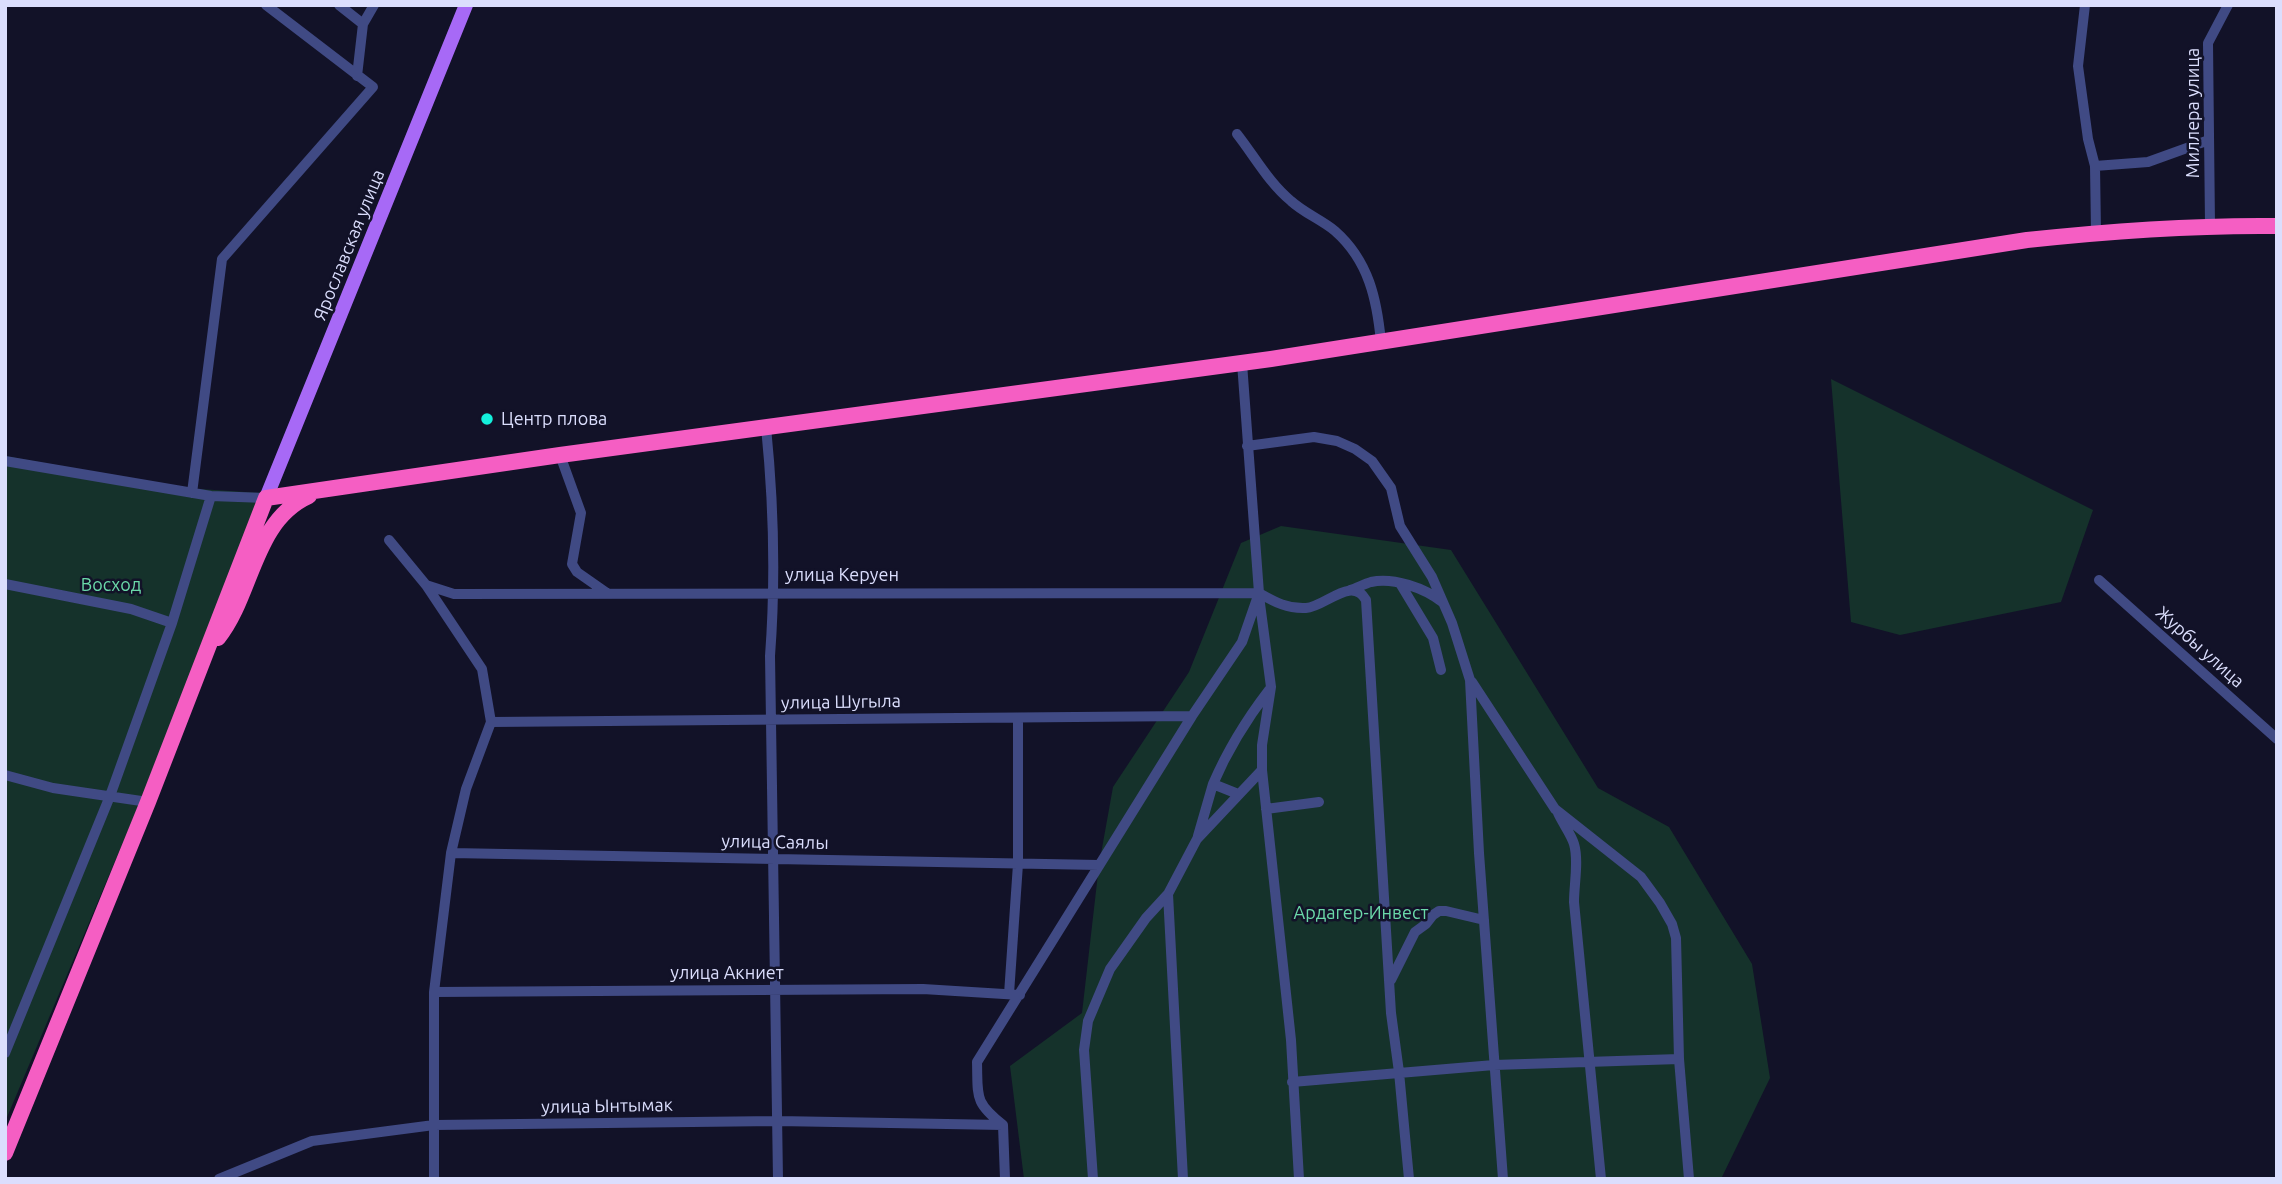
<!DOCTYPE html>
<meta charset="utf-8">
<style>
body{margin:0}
#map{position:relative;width:2282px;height:1184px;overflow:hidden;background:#121228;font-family:Ubuntu,sans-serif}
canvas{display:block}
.frame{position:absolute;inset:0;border:7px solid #dbdefd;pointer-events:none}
</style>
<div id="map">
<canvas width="2282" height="1184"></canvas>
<div class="frame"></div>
</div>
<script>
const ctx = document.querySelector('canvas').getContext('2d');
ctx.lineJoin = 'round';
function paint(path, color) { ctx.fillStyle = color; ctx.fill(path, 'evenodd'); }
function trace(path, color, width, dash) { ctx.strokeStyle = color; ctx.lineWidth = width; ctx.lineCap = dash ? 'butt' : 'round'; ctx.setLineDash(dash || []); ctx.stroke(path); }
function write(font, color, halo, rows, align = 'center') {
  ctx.font = font + ' Ubuntu,sans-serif'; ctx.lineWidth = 5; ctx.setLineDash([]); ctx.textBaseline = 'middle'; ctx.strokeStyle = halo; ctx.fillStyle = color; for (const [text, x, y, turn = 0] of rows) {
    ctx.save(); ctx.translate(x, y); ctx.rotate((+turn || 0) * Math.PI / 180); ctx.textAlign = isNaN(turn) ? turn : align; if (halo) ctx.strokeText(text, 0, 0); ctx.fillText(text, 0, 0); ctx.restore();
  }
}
paint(new Path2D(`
 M1831,379L2093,510L2061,602L1900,635L1851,622Z
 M5,456L184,488L261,493L137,809L5,1122Z
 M1281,526L1451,550L1598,788L1669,827L1752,964L1770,1078L1721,1179H1024L1010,1066L1082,1013L1099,865L1113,787L1189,672L1241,543Z`), '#15322b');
trace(new Path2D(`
 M339,5L363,24
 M2085,5L2078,66L2088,139L2095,166L2096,232
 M357,76L363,24L374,5
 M1237,134C1255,157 1269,183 1291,201C1304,213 1322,220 1335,231C1369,261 1377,300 1381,342
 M2095,166L2148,162L2209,140
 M2210,225L2208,43L2228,5
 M766,427C774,506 776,576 770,656L778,1179
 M1247,446L1314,437L1337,441L1355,449L1372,461L1391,488L1400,526L1432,577L1452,623L1470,680L1479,853L1503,1179
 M560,455L581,513L572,564L577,572L607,593
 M5,461L211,496L266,498
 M192,493L222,259L373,87L266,5
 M389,540L426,585L482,669L491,722L466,789L451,853L434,992V1179
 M2099,580L2277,739
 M5,584L131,609L172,623
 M426,585L454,594L1259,593C1275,602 1287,609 1306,608C1325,607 1352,575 1366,600L1391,1013L1399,1072L1409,1179
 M1401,585L1433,638L1441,670
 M1350,590C1357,588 1364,584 1371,582C1393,577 1425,588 1442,602
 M1259,596L1271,687L1262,745V770L1291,1040L1299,1179
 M1472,682L1555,809L1641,877L1660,903L1672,924L1676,938L1679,1059L1689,1179
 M491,722L1192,716
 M5,775L53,788L148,802
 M1238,794L1213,784C1228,749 1246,720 1269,690
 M1266,809L1319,802
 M1558,813C1563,824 1571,834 1574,844C1579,861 1574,884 1574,902L1601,1179
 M1198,836L1213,784
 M451,853L1099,865
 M1168,894L1183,1179
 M1391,980L1415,932L1426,924L1433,915L1439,911H1446L1484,920
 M434,992L923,989L1020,995
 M1009,994L1018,864V718
 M5,1053L110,796L172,623L211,496
 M1292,1082L1494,1065L1679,1059
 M219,1179L312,1141L434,1125L778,1121L1003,1125
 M1005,1179L1003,1125C974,1102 978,1097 977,1062L1192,716L1242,642L1259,593L1242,363
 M1093,1179L1084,1050L1088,1021L1110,969L1146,918L1168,894L1197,839L1262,770`), '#404a84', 10);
trace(new Path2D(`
 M266,498L466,5`), '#a769f6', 14);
trace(new Path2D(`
 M218,638C253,594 253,521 309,496
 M5,1153L148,802L266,498L560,455L1271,359L2027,240C2110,231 2193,225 2277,226`), '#f55ec3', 16);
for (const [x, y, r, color] of [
 [487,419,7,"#14f0dc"]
]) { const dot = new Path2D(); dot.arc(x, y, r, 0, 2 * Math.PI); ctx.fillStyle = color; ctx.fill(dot); trace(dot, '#121228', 2.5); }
write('18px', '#dbdefd', '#121228', [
 ["Миллера улица",2193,113,-90],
 ["Ярославская улица",349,245,-68],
 ["улица Керуен",842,575],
 ["Журбы улица",2200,647,42],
 ["улица Шугыла",841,702,-1],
 ["улица Саялы",775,842,1],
 ["улица Акниет",727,973],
 ["улица Ынтымак",607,1106,-1]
]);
write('18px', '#dbdefd', '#121228', [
 ["Центр плова",501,419]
], 'left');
write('18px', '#6bd9a9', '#121228', [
 ["Восход",111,585],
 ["Ардагер-Инвест",1361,913]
]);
</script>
